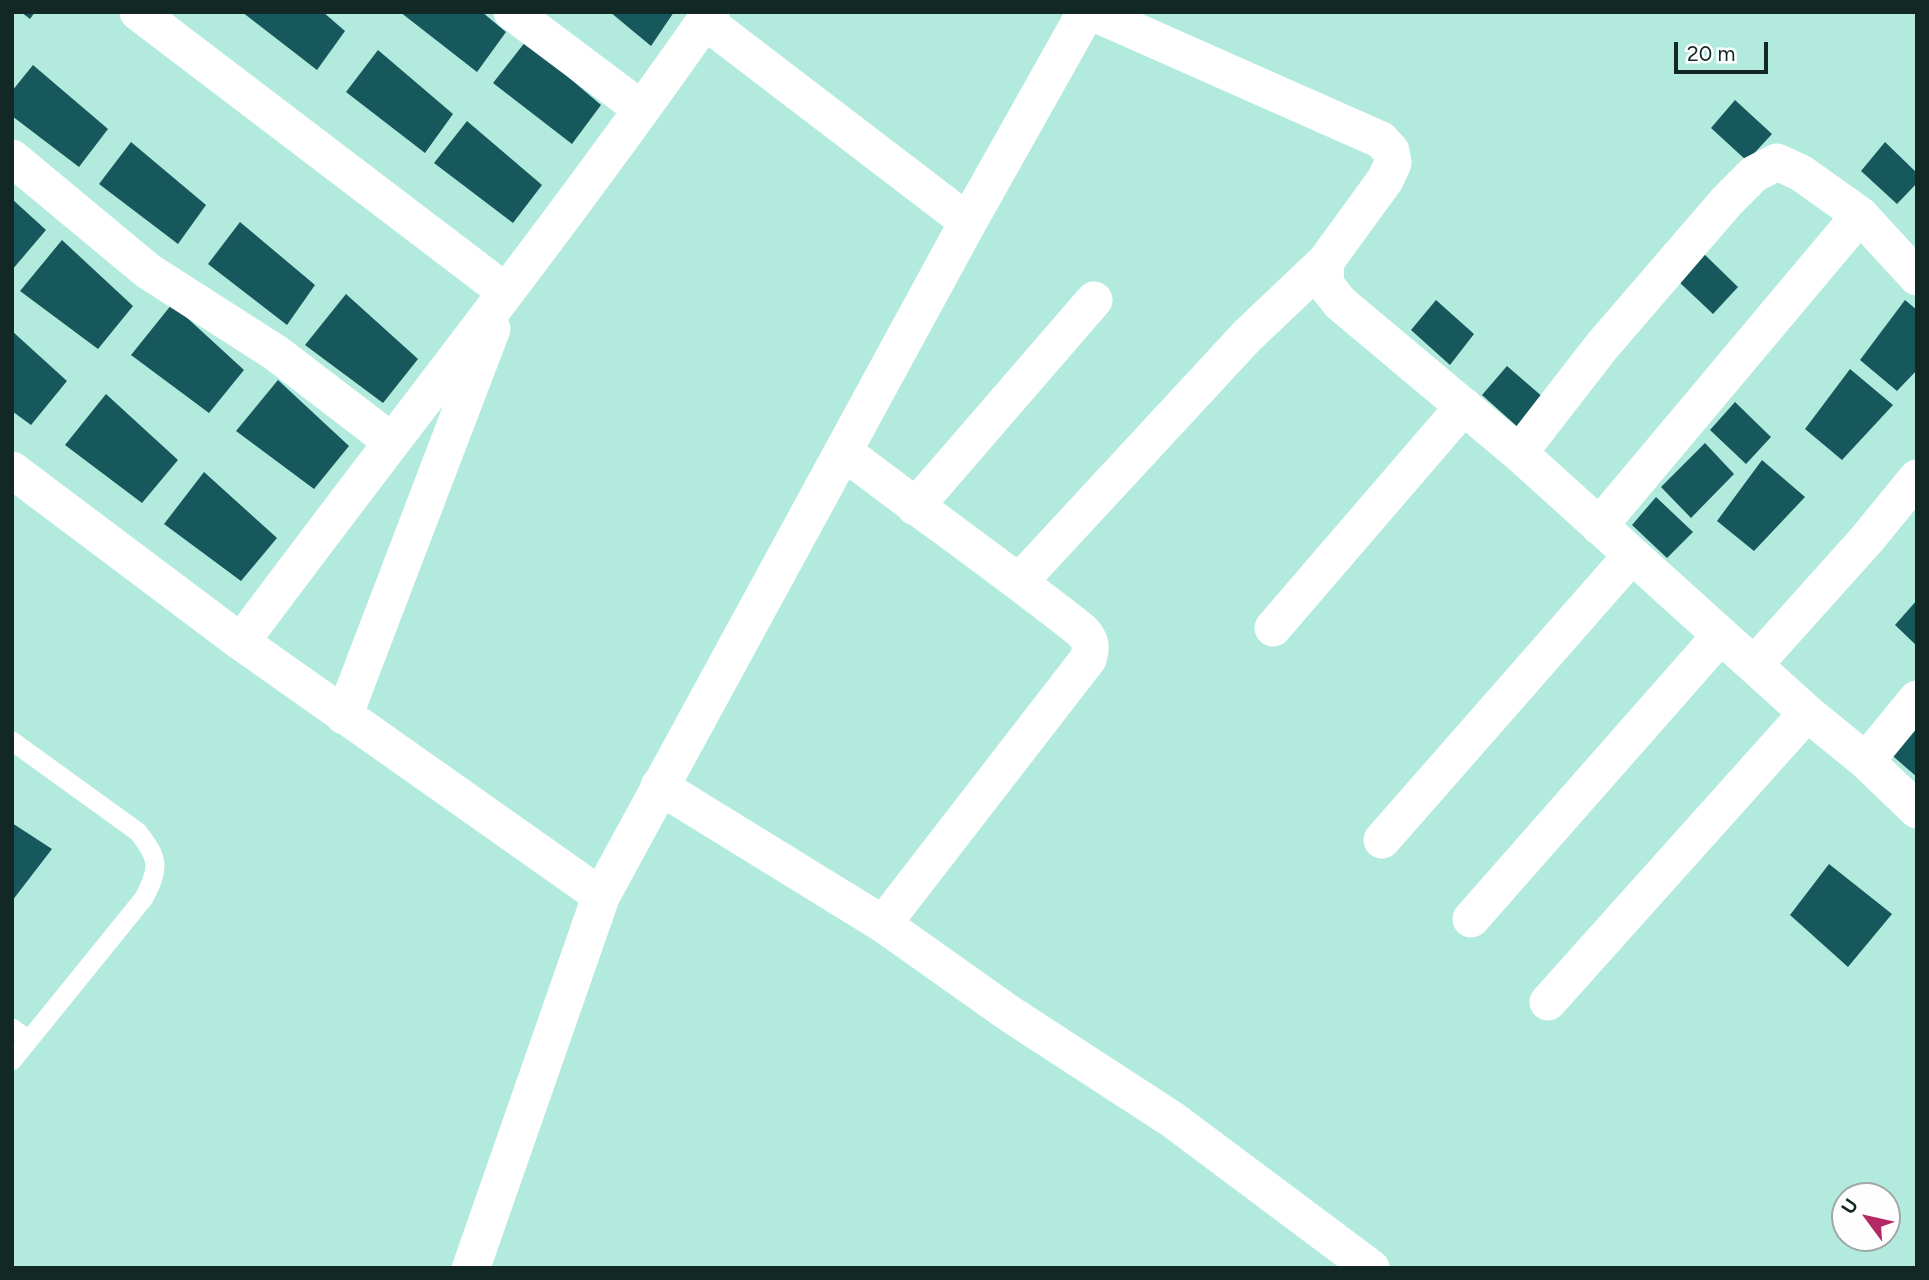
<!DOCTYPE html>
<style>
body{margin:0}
#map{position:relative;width:1929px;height:1280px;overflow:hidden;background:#b2ebde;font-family:Figtree,sans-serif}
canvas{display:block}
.frame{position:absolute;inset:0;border:14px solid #112824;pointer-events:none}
.north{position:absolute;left:1831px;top:1182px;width:70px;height:70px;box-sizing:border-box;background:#fefefe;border:2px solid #9fa8a7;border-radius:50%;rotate:303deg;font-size:19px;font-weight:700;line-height:28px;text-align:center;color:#112824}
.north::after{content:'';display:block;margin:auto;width:24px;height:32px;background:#b32966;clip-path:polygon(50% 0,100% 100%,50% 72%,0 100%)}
.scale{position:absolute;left:1674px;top:42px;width:94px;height:32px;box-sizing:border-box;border:4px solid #112824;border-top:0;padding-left:9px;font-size:21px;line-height:24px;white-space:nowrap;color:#112824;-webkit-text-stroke:5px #fefefe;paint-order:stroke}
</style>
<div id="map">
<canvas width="1929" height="1280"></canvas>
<div class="frame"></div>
<div class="north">U</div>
<div class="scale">20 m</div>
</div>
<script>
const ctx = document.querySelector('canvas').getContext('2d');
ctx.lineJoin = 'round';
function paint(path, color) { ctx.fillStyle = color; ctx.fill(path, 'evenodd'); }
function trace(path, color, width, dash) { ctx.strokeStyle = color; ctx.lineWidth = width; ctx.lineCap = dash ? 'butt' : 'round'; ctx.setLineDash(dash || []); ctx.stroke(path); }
paint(new Path2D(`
 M21,12H35L30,19Z
 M242,12H323L345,31L317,70Z
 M400,12H482L506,32L477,72Z
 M610,12H674L651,46Z
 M526,41L601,105L572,144L493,83Z
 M378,50L453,114L425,153L346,92Z
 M33,65L108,129L79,167L12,116V91Z
 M1735,100L1772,134L1747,161L1711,128Z
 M467,121L542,185L513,223L434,163Z
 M131,142L206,205L178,244L99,184Z
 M1885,142L1917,173V183L1897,204L1861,171Z
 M12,199L46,230L12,270Z
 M240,222L315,285L287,325L208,264Z
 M62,240L133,306L98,349L20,291Z
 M1702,252L1738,287L1713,314L1678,281Z
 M346,294L418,359L383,403L305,345Z
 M1436,300L1474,334L1450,365L1411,330Z
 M1905,300L1917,310V370L1897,391L1860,360Z
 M172,304L244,370L209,413L131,355Z
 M12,331L67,381L31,425L12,411Z
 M1507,366L1544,398L1521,430L1482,395Z
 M1850,369L1893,405L1842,460L1805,429Z
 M278,380L349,446L314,489L236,431Z
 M106,394L178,460L142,503L65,445Z
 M1735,402L1771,437L1746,464L1710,430Z
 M1705,443L1734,474L1691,518L1661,487Z
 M1762,460L1805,497L1754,551L1717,521Z
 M204,472L277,538L241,581L164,524Z
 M1656,497L1693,532L1667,558L1632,525Z
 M1917,600V646L1895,625Z
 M1917,718V777L1887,751Z
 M12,823L52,849L12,901Z
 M1829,864L1892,914L1848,967L1790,915Z`), '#16585b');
trace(new Path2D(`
 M12,741L138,832C159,859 160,867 144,898L12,1061
 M12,1028L29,1040`), '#fff', 19);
trace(new Path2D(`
 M138,12L506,292
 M512,12L640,108
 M1092,12L1381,140L1391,151L1393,163L1385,180L1326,261L1325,284L1340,303L1519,453L1807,713L1866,761L1917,810
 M705,21L968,222
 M12,158L148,271L276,353L391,441
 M843,451C922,512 1004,569 1082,631C1091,641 1092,646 1088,659L883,924
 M1519,453L1602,346L1727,201L1754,174L1777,162L1801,173L1860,215L1917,277
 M12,470L241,642L601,896
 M915,507L1094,300
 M1599,526L1860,215
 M1020,581L1247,336L1326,261
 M1273,628L1464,406
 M241,642C397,432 561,227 711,12
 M1754,665L1867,539L1917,478
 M344,716L492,329
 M1866,761L1917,699
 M659,786L883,924L1010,1014L1173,1120L1371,1268
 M1382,840L1632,555
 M1471,919L1721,635
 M1548,1002L1807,713`), '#fff', 37);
trace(new Path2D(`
 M471,1268L601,896L968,222L1086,12`), '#fff', 38);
</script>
